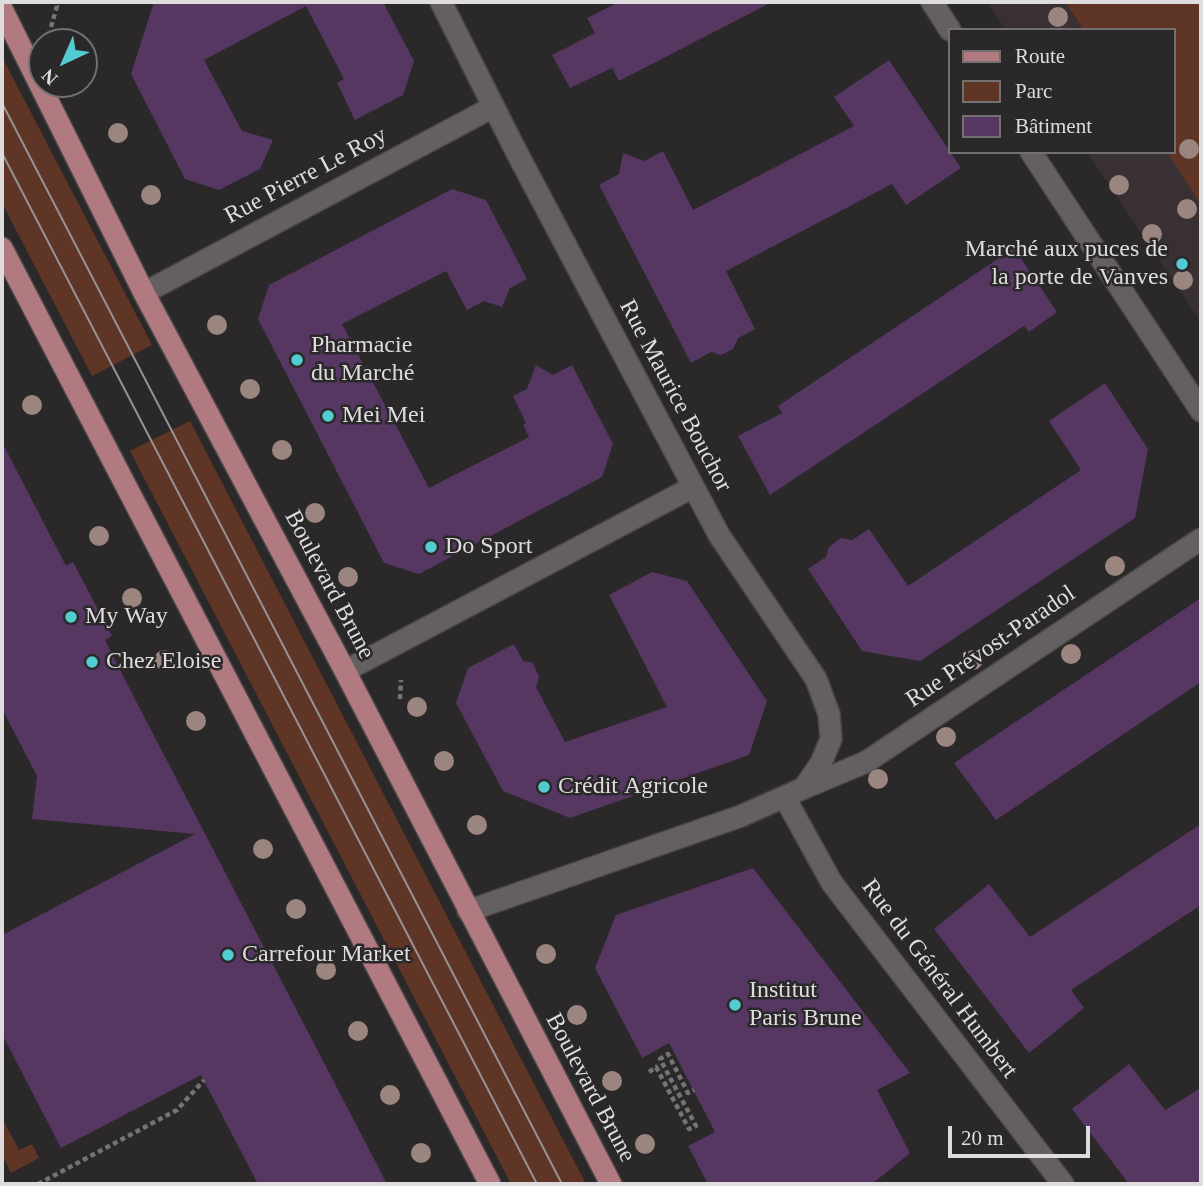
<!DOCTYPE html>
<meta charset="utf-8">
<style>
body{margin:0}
#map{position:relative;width:1203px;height:1186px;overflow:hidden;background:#2b282a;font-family:"Times New Roman",serif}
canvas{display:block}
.frame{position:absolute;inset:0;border:4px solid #dedcdd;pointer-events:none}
.legend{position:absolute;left:948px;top:28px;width:228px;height:126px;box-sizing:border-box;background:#2b282a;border:2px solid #737072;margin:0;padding:9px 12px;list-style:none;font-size:21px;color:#dedcdd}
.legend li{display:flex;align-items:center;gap:14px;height:35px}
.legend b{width:35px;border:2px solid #737072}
.north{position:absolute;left:28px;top:28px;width:70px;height:70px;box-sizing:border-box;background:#2b282a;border:2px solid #737072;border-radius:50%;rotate:224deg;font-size:19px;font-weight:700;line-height:28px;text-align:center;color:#dedcdd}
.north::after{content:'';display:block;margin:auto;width:24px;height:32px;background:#52ccd0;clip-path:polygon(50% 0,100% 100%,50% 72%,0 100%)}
.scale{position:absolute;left:948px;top:1126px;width:142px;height:32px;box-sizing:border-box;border:4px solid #dedcdd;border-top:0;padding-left:9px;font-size:21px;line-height:24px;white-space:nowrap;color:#dedcdd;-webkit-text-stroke:5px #2b282a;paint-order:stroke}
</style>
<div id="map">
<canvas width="1203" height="1186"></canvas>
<div class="frame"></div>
<ul class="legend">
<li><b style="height:9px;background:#b07a80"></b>Route</li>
<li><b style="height:19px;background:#5f3626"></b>Parc</li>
<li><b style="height:19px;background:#553762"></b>Bâtiment</li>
</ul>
<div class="north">N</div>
<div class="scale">20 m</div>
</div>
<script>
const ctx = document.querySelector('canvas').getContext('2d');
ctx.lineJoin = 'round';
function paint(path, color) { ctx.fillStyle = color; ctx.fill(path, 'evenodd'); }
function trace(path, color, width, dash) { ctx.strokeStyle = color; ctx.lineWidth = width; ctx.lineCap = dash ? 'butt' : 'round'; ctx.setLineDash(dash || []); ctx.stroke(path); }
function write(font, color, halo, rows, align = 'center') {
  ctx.font = font + ' "Times New Roman",serif'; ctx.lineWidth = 5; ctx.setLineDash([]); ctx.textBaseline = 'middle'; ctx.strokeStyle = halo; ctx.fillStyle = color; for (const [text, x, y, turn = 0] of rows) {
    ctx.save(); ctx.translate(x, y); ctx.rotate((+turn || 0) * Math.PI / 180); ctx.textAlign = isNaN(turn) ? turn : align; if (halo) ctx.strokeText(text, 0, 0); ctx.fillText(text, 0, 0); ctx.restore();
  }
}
paint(new Path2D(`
 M987,2H1065L1084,30H1006Z
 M1087,152H1167L1201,205V322Z`), '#393034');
paint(new Path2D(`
 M1065,2H1201V205L1167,152H1173V30H1084Z
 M2,57L152,345L92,376L2,203Z
 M190,421L586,1184H511L130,451Z
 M2,1118L19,1150L32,1144L39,1158L11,1173L2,1155Z`), '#5f3626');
paint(new Path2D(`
 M154,2H383L414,61L403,95L355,120L337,83L344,79L306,6L204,60L242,131L273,140L260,169L219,190L185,179L131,74Z
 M619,2H772L619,81L612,68L570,88L552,55L595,33L587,18Z
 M889,60L961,168L906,205L892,184L726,271L755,329L738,338L733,349L721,355L711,352L691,363L599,185L619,174L623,153L644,161L663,151L693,210L854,126L834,97Z
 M452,189L486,200L527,279L510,288L502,307L484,301L467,310L446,271L342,324L429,488L529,437L523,425L526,423L513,396L527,389L536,365L553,375L572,365L613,444L602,477L419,574L384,563L258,319L269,285Z
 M1014,248L1057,312L1029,332L1024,326L770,495L738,436L782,413L778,406Z
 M1105,383L1148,449L1135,518L920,661L862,651L808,569L826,557L829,547L841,538L852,540L869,529L908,586L1081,470L1049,421Z
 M2,442L66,566L73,562L112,636L105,640L136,701L387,1184H258L201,1075L61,1148L2,1034V935L195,834L32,819L37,776L2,709Z
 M652,572L687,581L767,701L749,755L570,818L503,791L456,703L468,668L514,644L523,661L533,663L539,677L536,687L565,742L667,707L609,595Z
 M1201,598V682L996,820L954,763Z
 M1201,824V905L1071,990L1084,1008L1029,1053L934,929L989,884L1030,937Z
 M753,868L910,1073L877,1090L910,1153L872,1184H708L688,1146L715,1132L669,1043L642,1058L595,968L616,915Z
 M1129,1064L1165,1110L1201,1088V1184H1129L1072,1109Z`), '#553762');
const street = new Path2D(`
 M441,2L517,153L719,535L816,679L829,714L831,739L821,763L804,788L741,816L468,911
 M932,2L950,30
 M1031,152L1201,411
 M144,293L493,107
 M345,671L693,487
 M804,788L866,762L1201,539
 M785,798L832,883L1063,1184`);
const primary = new Path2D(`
 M2,9L144,293L345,671L611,1184
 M2,248L490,1184`);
trace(street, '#494647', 24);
trace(primary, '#494647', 24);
trace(new Path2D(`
 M51,27L57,6L55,2
 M400,699L401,680
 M649,1072L656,1067L689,1129L696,1126L660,1059L668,1054L688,1093L694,1090
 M38,1184L177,1110L204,1080`), '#767375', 4.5, [5, 3.5]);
trace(street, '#646062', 21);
trace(primary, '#b07a80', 21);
trace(new Path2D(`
 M2,103L562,1184
 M2,153L537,1184`), '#959294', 2);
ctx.fillStyle = '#9b867f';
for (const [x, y] of [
 [1058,17],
 [118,133],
 [1189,149],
 [1119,185],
 [151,195],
 [1187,209],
 [1152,234],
 [1183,280],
 [217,325],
 [250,389],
 [32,405],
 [282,450],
 [315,513],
 [99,536],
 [1115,566],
 [348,577],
 [132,598],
 [1071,654],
 [164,660],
 [973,660],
 [417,707],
 [196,721],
 [946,737],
 [444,761],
 [878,779],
 [477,825],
 [263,849],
 [296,909],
 [546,954],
 [326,970],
 [577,1015],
 [358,1031],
 [612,1081],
 [390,1095],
 [645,1144],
 [421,1153]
]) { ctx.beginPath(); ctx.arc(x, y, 10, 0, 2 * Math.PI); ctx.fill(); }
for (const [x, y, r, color] of [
 [1182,264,7,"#52ccd0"],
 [297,360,7,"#52ccd0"],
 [328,416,7,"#52ccd0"],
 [431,547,7,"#52ccd0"],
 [71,617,7,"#52ccd0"],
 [92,662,7,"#52ccd0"],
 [544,787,7,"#52ccd0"],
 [228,955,7,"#52ccd0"],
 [735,1005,7,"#52ccd0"]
]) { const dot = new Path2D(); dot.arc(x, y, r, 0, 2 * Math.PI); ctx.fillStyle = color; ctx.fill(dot); trace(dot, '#2b282a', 2.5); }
write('24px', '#dedcdd', '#2b282a', [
 ["Rue Pierre Le Roy",306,176,-28],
 ["Rue Maurice Bouchor",675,396,62],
 ["Boulevard Brune",329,585,62],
 ["Rue Prévost-Paradol",991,647,-34],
 ["Rue du Général Humbert",939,979,53],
 ["Boulevard Brune",590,1088,62]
]);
write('24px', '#dedcdd', '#2b282a', [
 ["Marché aux puces de",1168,250,"right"],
 ["la porte de Vanves",1168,278,"right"],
 ["Pharmacie",311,346],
 ["du Marché",311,374],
 ["Mei Mei",342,416],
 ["Do Sport",445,547],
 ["My Way",85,617],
 ["Chez Eloise",106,662],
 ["Crédit Agricole",558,787],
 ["Carrefour Market",242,955],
 ["Institut",749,991],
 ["Paris Brune",749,1019]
], 'left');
</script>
